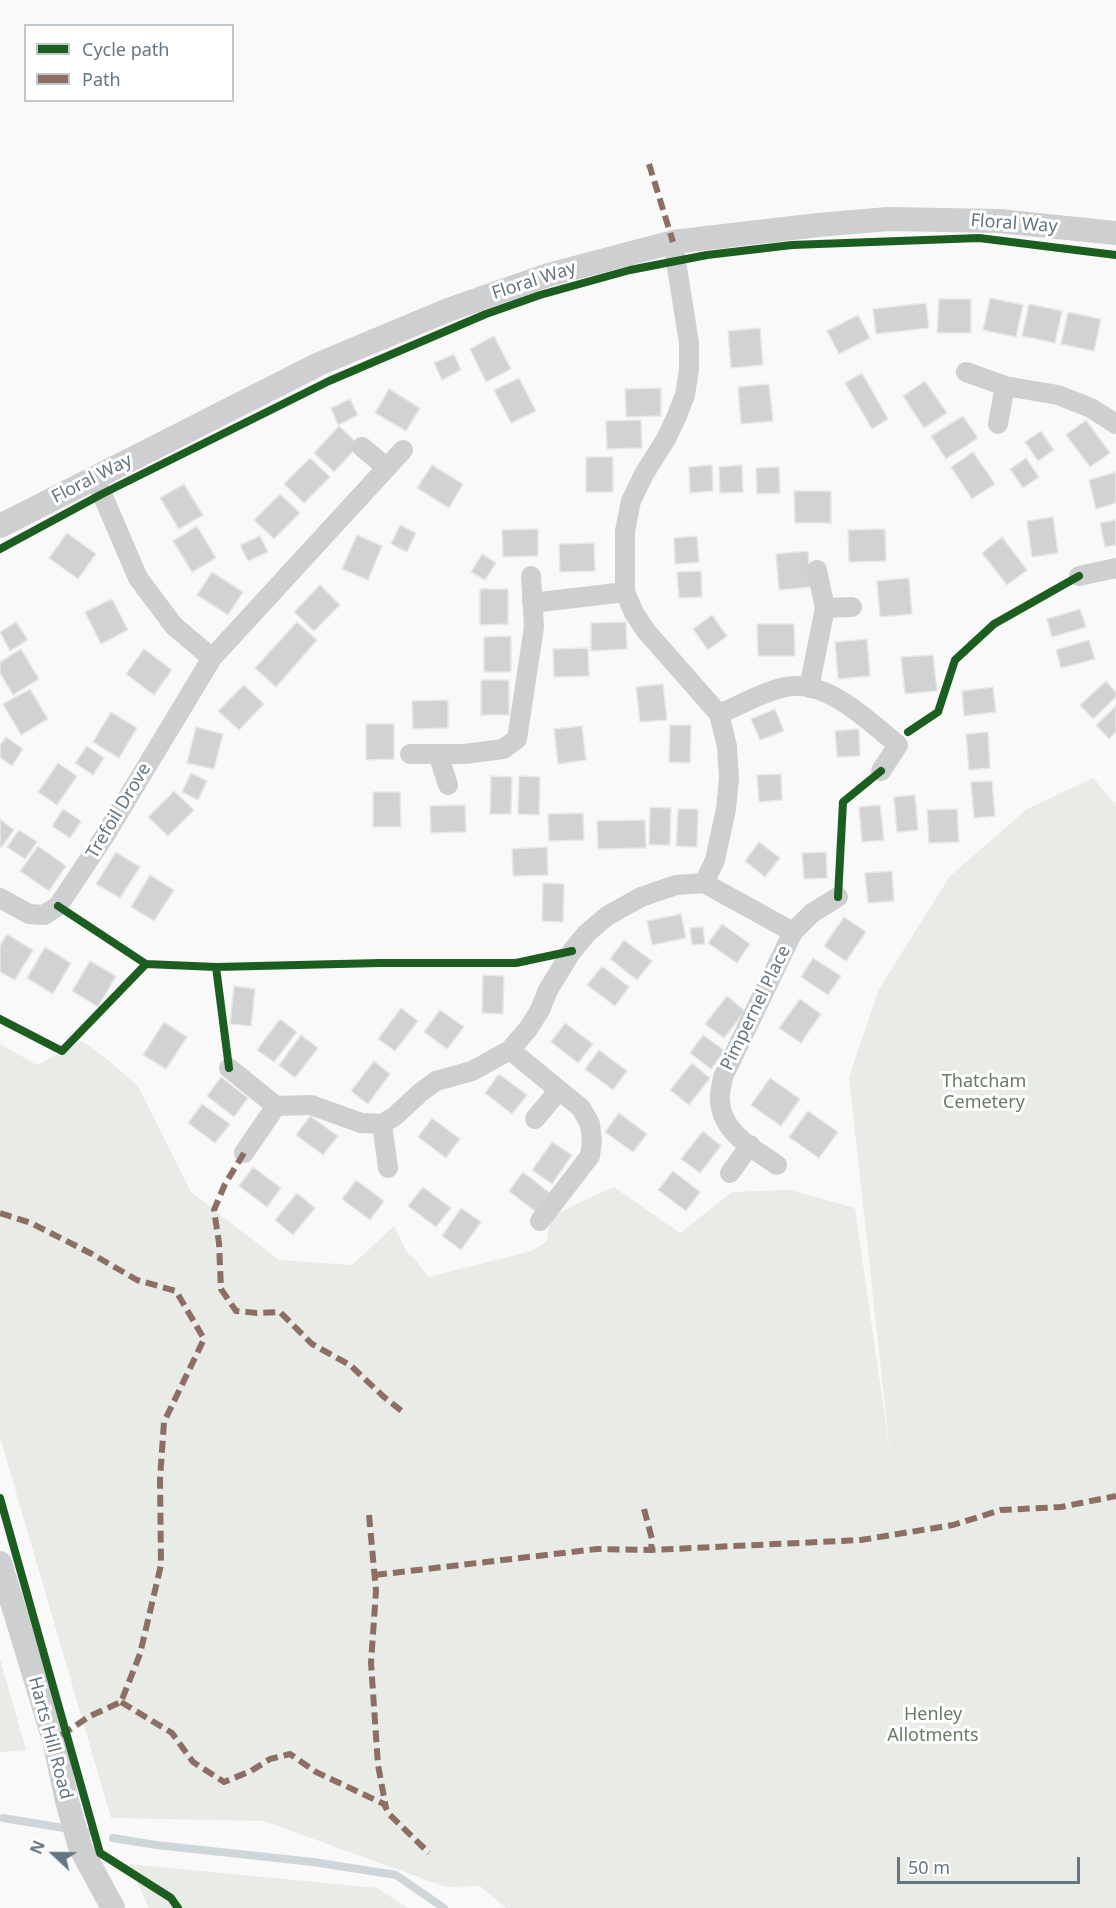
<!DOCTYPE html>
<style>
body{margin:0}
#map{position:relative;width:1116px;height:1908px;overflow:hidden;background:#f9f9f9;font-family:"Noto Sans",sans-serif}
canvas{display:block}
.legend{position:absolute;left:24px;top:24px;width:210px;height:78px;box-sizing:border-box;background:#fff;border:2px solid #c1c8cd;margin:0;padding:8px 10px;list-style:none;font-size:18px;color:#657683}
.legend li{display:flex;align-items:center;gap:12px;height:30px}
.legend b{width:30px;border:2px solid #c1c8cd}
.north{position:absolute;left:24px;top:1824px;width:60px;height:60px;-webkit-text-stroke:4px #fff;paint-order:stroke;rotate:292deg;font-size:16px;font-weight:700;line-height:24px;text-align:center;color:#657683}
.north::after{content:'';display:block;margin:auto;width:21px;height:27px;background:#657683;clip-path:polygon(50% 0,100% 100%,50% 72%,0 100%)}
.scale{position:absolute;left:897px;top:1857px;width:183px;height:27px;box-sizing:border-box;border:3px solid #657683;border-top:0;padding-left:8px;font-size:18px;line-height:21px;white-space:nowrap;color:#657683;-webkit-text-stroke:4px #fff;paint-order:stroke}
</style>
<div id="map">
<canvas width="1116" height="1908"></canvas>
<ul class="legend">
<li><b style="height:8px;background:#1b5e20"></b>Cycle path</li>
<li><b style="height:8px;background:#8d6e63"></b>Path</li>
</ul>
<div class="north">N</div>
<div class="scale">50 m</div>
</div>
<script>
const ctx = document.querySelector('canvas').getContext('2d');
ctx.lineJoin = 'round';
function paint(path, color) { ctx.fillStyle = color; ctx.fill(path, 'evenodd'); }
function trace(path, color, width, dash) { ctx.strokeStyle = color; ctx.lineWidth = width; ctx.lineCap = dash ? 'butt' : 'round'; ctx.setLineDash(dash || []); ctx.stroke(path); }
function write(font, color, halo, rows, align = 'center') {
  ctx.font = font + ' "Noto Sans",sans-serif'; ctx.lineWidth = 6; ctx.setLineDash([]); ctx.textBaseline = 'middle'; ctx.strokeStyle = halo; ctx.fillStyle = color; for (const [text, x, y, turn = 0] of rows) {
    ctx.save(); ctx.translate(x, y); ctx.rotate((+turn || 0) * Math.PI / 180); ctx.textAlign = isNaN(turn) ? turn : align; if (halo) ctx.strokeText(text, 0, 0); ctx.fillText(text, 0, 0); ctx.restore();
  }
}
paint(new Path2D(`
 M1093,778L1116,805V1908H506L480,1886L446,1887L264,1821L111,1818L0,1437V1044L37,1065L82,1041L108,1060L138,1086L191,1192L279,1260L352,1265L394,1226L407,1253L414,1258L428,1277L532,1251L547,1241L550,1219L576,1204L614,1187L680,1233L732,1192L790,1190L855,1208L890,1453L849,1077L879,989L950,876L1027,809Z
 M0,1659L26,1750L0,1752Z
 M129,1864L377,1888L408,1908H149Z`), '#e8ebe6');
trace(new Path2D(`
 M3,1818L88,1832
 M113,1838L156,1845L313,1862L396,1875L444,1908`), '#ced6d9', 8);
const building = new Path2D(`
 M990,298L1023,305L1016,337L983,330Z
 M939,299H971V333H937Z
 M926,303L929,328L876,334L873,309Z
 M1029,304L1062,311L1055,343L1022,336Z
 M1068,312L1101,319L1094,351L1061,344Z
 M858,315L870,338L839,354L827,331Z
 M760,328L763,365L731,368L728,331Z
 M494,336L511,369L486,382L470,349Z
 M454,354L461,370L442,380L434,363Z
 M862,373L888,419L872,429L845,383Z
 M519,378L536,411L511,423L494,390Z
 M925,381L947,413L924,428L903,396Z
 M769,384L773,421L741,424L738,387Z
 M661,388V416L626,417L625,389Z
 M389,389L420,408L406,431L375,413Z
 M350,399L358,415L338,425L331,408Z
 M963,416L978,438L946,459L931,436Z
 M641,420L642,448L607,449L606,421Z
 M1086,420L1110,453L1090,467L1066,435Z
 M339,426L359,445L334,472L314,453Z
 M1041,431L1054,450L1038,461L1025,442Z
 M973,452L995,484L972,499L951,467Z
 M586,457H613V492H586Z
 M310,458L330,477L304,503L284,484Z
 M1026,458L1039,477L1023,488L1010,469Z
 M432,465L463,484L449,508L417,488Z
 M712,465L713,491L690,493L689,467Z
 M742,465L743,492L720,493L719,467Z
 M779,467L780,493L757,494L756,468Z
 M1116,472V503L1096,509L1089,480Z
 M184,484L203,515L179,529L160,498Z
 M794,491H831V523H795Z
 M280,494L300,513L274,539L254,520Z
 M1053,517L1058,553L1032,557L1027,521Z
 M1116,520V545L1105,547L1100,523Z
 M400,525L416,533L407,552L391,544Z
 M197,526L216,558L192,572L173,541Z
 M538,529V556L503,557L502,530Z
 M885,529L886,561L849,562L848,530Z
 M67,533L96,554L78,579L49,558Z
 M357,535L382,546L368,580L342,569Z
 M260,536L268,552L248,561L240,545Z
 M697,536L699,562L675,564L674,538Z
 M1002,537L1027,570L1007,585L982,553Z
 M594,543L595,571L560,572L559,544Z
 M808,551L811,587L779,590L776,554Z
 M482,554L496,563L485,580L471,572Z
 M701,571L702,597L679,598L677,572Z
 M212,572L243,592L228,615L197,595Z
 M909,578L912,614L880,617L877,581Z
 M320,585L340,605L314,631L294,612Z
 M480,589H508V624L480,625Z
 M112,599L128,630L101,644L85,612Z
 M1080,609L1086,627L1052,637L1047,619Z
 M712,615L727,636L708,650L693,629Z
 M16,622L28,640L10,651L0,632Z
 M297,622L317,640L276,687L255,668Z
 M626,622L627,649L591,651V623Z
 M757,624H794L795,656H758Z
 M511,636V672H484V637Z
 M867,639L870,676L838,679L835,642Z
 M1089,640L1095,659L1061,668L1056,650Z
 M588,648L589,676L554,677L553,649Z
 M21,649L39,679L13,695L0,673V662Z
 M144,649L172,670L154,695L126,674Z
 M933,655L937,691L905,694L901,657Z
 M481,680H509V715H481Z
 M1106,681L1116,692V697L1093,719L1080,705Z
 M663,684L667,720L640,722L636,687Z
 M244,685L264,704L239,730L218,711Z
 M993,687L996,712L964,716L962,691Z
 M30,689L48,719L21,735L3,704Z
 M448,700V728L413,729L412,701Z
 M1116,706V732L1109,739L1096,725Z
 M775,709L784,731L760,740L751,719Z
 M111,712L137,728L119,758L93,742Z
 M366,724H394V759L366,760Z
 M670,725H691L690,763L669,762Z
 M582,726L586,760L558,764L554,729Z
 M196,727L223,734L214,769L187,763Z
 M859,729L860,756L837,757L835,731Z
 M988,732L990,768L969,770L966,734Z
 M6,737L23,749L12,766L0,757V745Z
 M87,746L104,758L93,775L75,763Z
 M58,763L77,776L57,805L38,792Z
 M191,773L207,781L198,800L182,792Z
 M781,774L782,800L759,802L757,775Z
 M491,776L512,777L511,814H490Z
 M519,776L540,777L539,815L518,814Z
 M992,781L995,816L974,818L971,782Z
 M174,791L194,810L168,836L148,817Z
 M373,792H400L401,827H373Z
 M915,795L918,830L897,832L894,797Z
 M465,805L466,832L431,833L430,806Z
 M880,805L884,840L862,842L859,807Z
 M650,807L671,808L670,845H649Z
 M63,809L81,821L70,838L52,826Z
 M678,809H698L697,847L676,846Z
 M957,809L959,842L929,843L927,810Z
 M583,813L584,840L549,841L548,814Z
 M0,819L14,830L0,849Z
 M645,820L646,848L598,849L597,821Z
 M19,830L37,842L25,859L7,847Z
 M759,842L780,858L765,877L745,861Z
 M38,846L66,866L49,891L20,871Z
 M547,847L548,875L513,876L512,849Z
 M116,852L140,867L120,898L96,884Z
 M826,852L827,878L804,879L802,853Z
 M892,871L894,901L868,903L865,873Z
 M150,875L174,890L154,921L131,907Z
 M543,883L564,884L563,922L542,921Z
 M681,914L686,938L652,945L647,921Z
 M844,917L866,932L846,961L824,946Z
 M722,924L750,944L737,963L708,943Z
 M703,927L705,944L692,945L690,928Z
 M7,934L33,950L15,980L0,972V946Z
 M624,940L652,961L637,980L610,959Z
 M45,947L71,963L53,994L27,978Z
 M813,958L841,976L828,995L801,977Z
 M90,961L116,976L98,1007L72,991Z
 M602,966L629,987L615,1006L587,985Z
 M483,975L504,976L503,1014L482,1013Z
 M234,986L255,989L251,1026L230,1024Z
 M727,996L745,1011L724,1038L705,1024Z
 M800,999L821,1014L801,1043L779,1028Z
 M401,1008L418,1021L395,1051L378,1039Z
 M440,1010L464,1027L447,1049L424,1032Z
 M280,1019L297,1032L274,1062L257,1050Z
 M164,1022L187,1037L166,1069L143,1055Z
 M565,1023L593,1044L578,1063L551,1042Z
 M301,1035L318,1048L295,1078L279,1065Z
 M703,1035L725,1051L711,1069L690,1053Z
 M599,1050L627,1071L613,1090L585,1069Z
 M374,1061L390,1074L368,1104L351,1091Z
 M692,1063L710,1078L689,1105L670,1090Z
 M499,1074L527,1095L512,1114L485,1093Z
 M221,1077L248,1098L234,1117L207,1096Z
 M770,1078L800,1099L781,1126L751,1105Z
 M202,1104L230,1124L215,1143L188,1123Z
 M808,1111L838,1132L819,1158L789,1137Z
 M619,1113L647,1134L633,1152L605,1132Z
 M310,1116L338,1136L323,1155L296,1135Z
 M432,1118L460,1139L446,1158L418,1137Z
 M703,1131L721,1146L700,1173L681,1159Z
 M552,1142L572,1155L552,1184L532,1170Z
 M253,1167L281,1188L267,1207L239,1186Z
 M673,1171L700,1192L686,1211L658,1190Z
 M523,1172L550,1193L536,1212L509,1191Z
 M356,1180L384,1201L370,1220L342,1199Z
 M423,1187L451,1208L436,1227L408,1206Z
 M297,1193L315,1208L293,1235L275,1220Z
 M461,1208L481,1222L461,1250L442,1236Z`);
paint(building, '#d0d2d3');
trace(building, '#e8e8e8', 1.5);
trace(new Path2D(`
 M966,372L1005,386L1058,395L1091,408L1116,424
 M998,424L1005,386
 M362,447L387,468
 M94,478L102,494L138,578L174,626L212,658
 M1079,576L1116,568
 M532,603L625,592
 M825,608L852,607
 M809,688L825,608L817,570
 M719,714C741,705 771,687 794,686C832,684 871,723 898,745L881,771
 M410,754H464L503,749L517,739L534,627L531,576
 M438,754L448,785
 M704,883L793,932
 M0,898L29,914L44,915L58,906L104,837L212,658L403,450
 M510,1050L581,1108L590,1124L592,1141L590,1156L540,1221
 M229,1068L276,1106L311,1105L361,1123L382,1124L395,1116L421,1092L436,1081L472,1071L510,1050L528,1029L540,1010L548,990L572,951L587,933L607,916L641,897L676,885L704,883L715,860L726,809L729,778L727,746L719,714L646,631L634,613L625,592V531L631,501L644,474L666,439L676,418L685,395L689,370V343L673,242
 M535,1119L559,1090
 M382,1124L388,1168
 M244,1153L276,1106
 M777,1165C754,1149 722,1133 720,1101C719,1093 722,1085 723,1077L793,932L812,913L838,897
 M730,1173L750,1145`), '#cecfd0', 20);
trace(new Path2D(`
 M0,526L319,364L448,310L548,275L673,242L818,225L888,219L999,221L1116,233
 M0,1563L54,1740L67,1801L80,1847L113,1908`), '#cecfd0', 24);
trace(new Path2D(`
 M649,164L673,242
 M244,1153L225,1184L214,1210L219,1243L221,1289L236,1311L257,1313L280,1312L312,1344L350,1365L384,1397L403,1412
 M0,1213L31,1223L92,1254L137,1280L176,1291L204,1339L164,1422L160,1479L161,1565L140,1654L121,1702L90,1716L54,1740
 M644,1509L652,1539L651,1550
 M369,1515L376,1591L371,1663L378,1765L386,1808
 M375,1575L597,1549L651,1550L861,1540L953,1525L1001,1510L1061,1507L1116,1496
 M121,1702L172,1733L193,1762L224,1782L251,1771L270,1759L290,1754L316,1772L384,1804L389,1814L429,1853`), '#8d6e63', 6, [12, 6]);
trace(new Path2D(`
 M0,549L102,494L329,381L486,314L540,295L630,270L707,255L792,245L979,238L1116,255
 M908,732L938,712L955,660L994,624L1079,576
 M838,897L843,802L881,771
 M58,906L146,964L216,967L380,963H516L572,951
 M216,967L229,1068
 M0,1019L62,1051L146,964
 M0,1498L100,1853L171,1898L178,1908`), '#1b5e20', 8);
write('18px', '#657683', '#fff', [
 ["Floral Way",1014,224,4],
 ["Floral Way",534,281,-18],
 ["Floral Way",92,479,-27],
 ["Trefoil Drove",119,811,-59],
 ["Pimpernel Place",756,1008,-64],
 ["Harts Hill Road",50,1738,75]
]);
write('18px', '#687a64', '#fff', [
 ["Thatcham",984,1082],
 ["Cemetery",984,1103],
 ["Henley",933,1715],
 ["Allotments",933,1736]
]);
</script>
